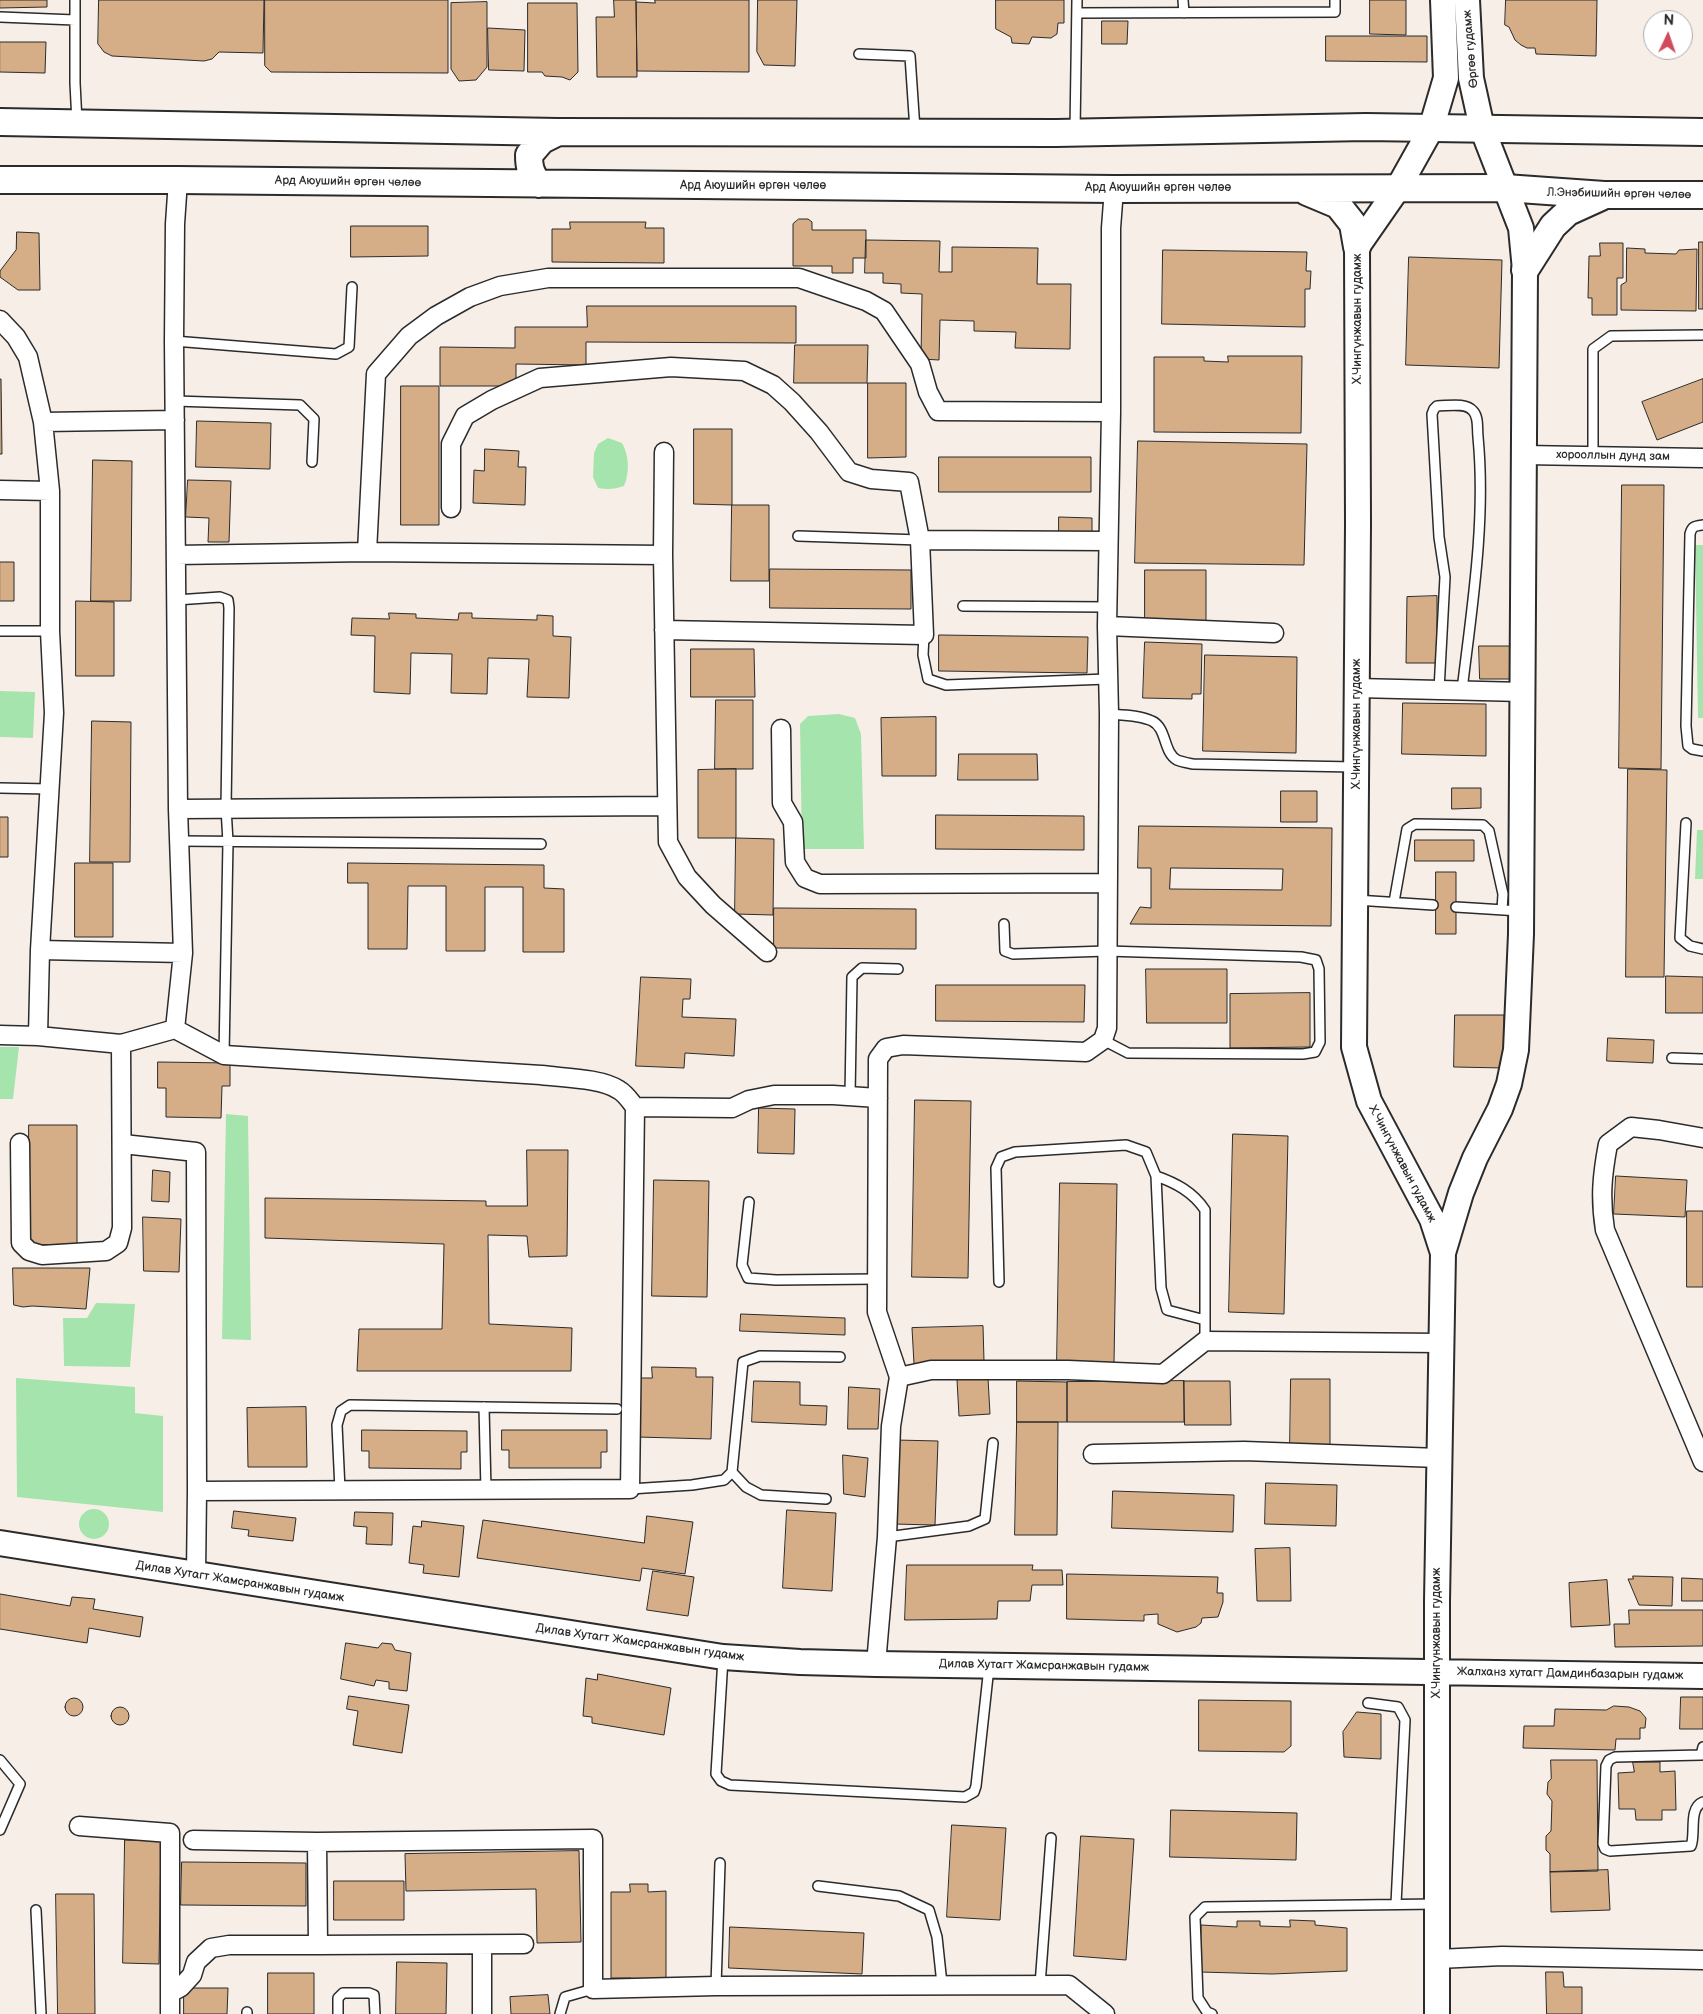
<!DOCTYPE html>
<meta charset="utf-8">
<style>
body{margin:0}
#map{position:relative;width:1703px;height:2014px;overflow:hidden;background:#f7efe7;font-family:"Balsamiq Sans",sans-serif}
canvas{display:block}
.north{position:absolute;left:1643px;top:10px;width:50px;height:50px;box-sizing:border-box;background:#fff;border:1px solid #aaa;border-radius:50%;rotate:3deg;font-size:14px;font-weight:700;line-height:20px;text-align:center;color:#2b2b2b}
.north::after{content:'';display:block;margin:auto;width:18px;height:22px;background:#d1495b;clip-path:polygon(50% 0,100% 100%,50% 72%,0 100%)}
</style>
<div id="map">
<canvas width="1703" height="2014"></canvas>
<div class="north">N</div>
</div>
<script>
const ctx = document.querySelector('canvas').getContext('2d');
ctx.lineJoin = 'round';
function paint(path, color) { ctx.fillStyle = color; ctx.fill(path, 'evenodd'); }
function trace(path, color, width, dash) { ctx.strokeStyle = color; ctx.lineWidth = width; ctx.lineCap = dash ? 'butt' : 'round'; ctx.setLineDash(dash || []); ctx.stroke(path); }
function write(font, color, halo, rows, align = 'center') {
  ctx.font = font + ' "Balsamiq Sans",sans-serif'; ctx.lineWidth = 4; ctx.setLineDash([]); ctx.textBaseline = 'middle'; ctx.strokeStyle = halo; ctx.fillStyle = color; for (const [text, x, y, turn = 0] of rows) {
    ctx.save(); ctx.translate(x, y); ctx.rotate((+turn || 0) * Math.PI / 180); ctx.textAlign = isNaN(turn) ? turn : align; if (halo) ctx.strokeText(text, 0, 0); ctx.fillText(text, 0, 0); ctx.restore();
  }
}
paint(new Path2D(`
 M608,438L622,443C629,455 630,472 624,486C615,489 608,490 598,488L593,477L594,453L598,444Z
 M1695,545H1703V718H1698Z
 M0,691L35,692L33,738L0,737Z
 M839,714L855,718L861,734L864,849H802L800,724L808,716Z
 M1697,830H1703V879H1695Z
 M0,1047H19L13,1099H0Z
 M226,1114L248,1116L251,1340L222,1339Z
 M96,1303L135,1304L130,1367L64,1366L63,1318H87Z
 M16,1378L135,1387V1413L163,1416V1512L17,1497Z
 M79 1524a15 15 0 1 1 30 0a15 15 0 1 1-30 0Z`), '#a5e4ac');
const building = new Path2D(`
 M0,0H47V7L0,8Z
 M99,0H264L263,53L219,52L212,59L204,61L112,56L104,52L98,44Z
 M265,0H448V73L271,72L265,66Z
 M614,0H636L637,77H597L596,17H614Z
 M655,0H749V72L637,71L636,2L655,3Z
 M758,0H797L795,66L764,65L757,52Z
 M996,0H1064V23H1058L1057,34L1051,38L1032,37L1029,44L1012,43L1011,37L996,29Z
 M1370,0H1406V35L1370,34Z
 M1506,0H1597L1596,56L1536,54L1535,48H1527L1521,45L1515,40L1509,27L1505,25Z
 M487,2V67L476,80L459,81L451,69V3Z
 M528,3H577L578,72L570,80L562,77L545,76L542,72H528Z
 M1102,21H1128L1127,44H1102Z
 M488,28L525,30L524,71L489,70Z
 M1326,36H1427V62L1326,61Z
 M0,42H46L45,73L0,72Z
 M799,219H808L812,222V230H866V258H853V273H832V266H793V224Z
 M570,222H646L645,228H664V263L552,262V229H570Z
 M351,226H428V256L351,257Z
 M17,232L39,233L40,290H18L0,277V271L16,250Z
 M866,240L940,241L939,272H952V247L1038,248L1037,284H1071L1070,349L1015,348L1016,332L974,331V321L940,320L939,360L921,359L922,294L901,293V284L883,283V273H865Z
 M1699,242H1703V309H1699Z
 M1600,243H1623V278H1617V315H1592V298H1588L1589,256H1600Z
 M1627,248L1645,249V253L1676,254L1679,250L1697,249L1696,311L1621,310V285L1626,282Z
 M1163,250L1307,252L1306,271H1311L1310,289H1305V327L1162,324Z
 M1409,257L1502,260L1499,368L1406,365Z
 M587,306H796V343L586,342V365L516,364V386H440V347L515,348V327H587Z
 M795,345H868L867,383H794Z
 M1228,356H1302L1301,433L1154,432V357H1204V361L1228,362Z
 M0,379H1L2,454H0Z
 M1703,379V422L1657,440L1642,402Z
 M868,383H906V457L868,458Z
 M401,386H439V525H401Z
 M197,421L271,423L270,469L196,467Z
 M694,429H732V505L694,504Z
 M1138,441L1307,444L1304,565L1135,563Z
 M485,449L519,451L518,467H526L525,505L473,503L474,470L484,471Z
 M939,457H1091V492H939Z
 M93,460L132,461L131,601H91Z
 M188,480L231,481L229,542H208L209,518L186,517Z
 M1622,485H1664L1661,769L1619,768Z
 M732,505H769V581H731Z
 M1059,517L1092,518V535L1059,534Z
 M0,562H14V601H0Z
 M770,569L911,570V609L770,608Z
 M1145,570H1206V622L1145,621Z
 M1437,596V663H1406L1407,597Z
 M76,601L114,602V676H76Z
 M389,613L416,614V618L458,620L459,613H472V618L537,620V615L553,616V636L571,637L569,698L527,697L529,659L488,658L487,694L451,693L452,654L411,653L410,694L374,692L375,636L351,635L352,618L389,619Z
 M939,635L1088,637L1087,673L939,671Z
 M1145,642L1202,644L1201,694H1192V699L1143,698Z
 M1479,646H1519V679H1480Z
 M691,649H754L755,697H691Z
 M1205,655L1297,657L1296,753L1203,751Z
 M716,700H753V769H715Z
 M1403,703L1486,704V756L1402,754Z
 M936,717V776H882L881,718Z
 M92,721L131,722L130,862H90Z
 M959,754H1037L1038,780H958Z
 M736,769V838H698V770Z
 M1628,769L1667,770L1664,977H1626Z
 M1452,788H1481V808L1452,809Z
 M1281,791H1317V822H1281Z
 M936,815L1084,816V850L936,849Z
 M0,817H8V857H0Z
 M1139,826L1332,828L1331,926L1130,924L1140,907L1151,908V868H1138Z
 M736,838L774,839L773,915L735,914Z
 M1415,840H1474V861H1415Z
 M75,863H113V937H75Z
 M348,863L544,865V888L564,889V952H523V887H485V951H446V886H408L407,949H368V883H348Z
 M1171,868L1283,869L1282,890L1170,889Z
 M1436,872H1456V934H1436Z
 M774,908L916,909V949L774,948Z
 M1146,969H1227V1023H1147Z
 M1666,976L1703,977V1013H1666Z
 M641,977L691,979L690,999H683L682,1017L736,1019L734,1056L685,1053L684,1068L636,1066Z
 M936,985H1085L1084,1022L936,1021Z
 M1310,993V1047L1230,1048V994Z
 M1455,1015H1504V1068L1454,1067Z
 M1608,1038L1654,1040L1653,1063L1607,1061Z
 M158,1062L230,1063V1086H222L221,1118L166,1117V1088H158Z
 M915,1100L971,1101L968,1278L912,1277Z
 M759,1108L795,1109L794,1154L758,1153Z
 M29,1125H77V1244L29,1245Z
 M1233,1134L1288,1136L1284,1314L1229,1312Z
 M527,1150H568L567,1256L529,1257L527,1236L488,1235L489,1324L572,1328L571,1371H357L359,1329H442L444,1244L265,1238V1198L486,1201V1206H527Z
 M153,1170L170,1172L169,1202L152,1201Z
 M1616,1176L1687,1180L1685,1217L1614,1214Z
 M654,1180L709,1181L707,1297L652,1296Z
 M1060,1183L1117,1184L1114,1363L1057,1362Z
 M1687,1211H1703V1287H1687Z
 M143,1217L181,1219L179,1272L144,1271Z
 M13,1268H90L86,1309L32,1306L23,1307L14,1305Z
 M741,1314L845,1318V1335L740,1331Z
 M983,1326L984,1361L914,1364L912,1328Z
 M652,1367L696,1368V1377H713L711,1439L637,1437L638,1378H652Z
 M988,1378L990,1414L959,1416L957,1380Z
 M1291,1379H1330V1446H1290Z
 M754,1381L800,1382V1405L827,1406L826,1425L752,1422Z
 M1017,1381L1067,1382V1422H1017Z
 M1184,1381V1422H1067V1382Z
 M1184,1381H1230L1231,1425H1185Z
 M849,1387L880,1389L878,1429H848Z
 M306,1407L307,1467H248L247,1408Z
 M1017,1422H1058L1057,1535H1015Z
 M362,1430L467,1431V1452H461V1469L369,1468V1451H362Z
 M502,1430H607V1452H601V1468H509V1450H502Z
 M896,1440L938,1441L935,1525L893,1524Z
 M843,1455L868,1458L865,1497L844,1494Z
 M1266,1483L1337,1485L1336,1526L1265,1524Z
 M1113,1491L1234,1495L1233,1532L1112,1528Z
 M787,1510L836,1513L832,1591L783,1588Z
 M234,1511L296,1518L293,1541L248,1536L249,1530L232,1528Z
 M355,1512L393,1513L392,1545L366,1544L367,1527L354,1526Z
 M647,1516L693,1522L685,1574L642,1568L640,1581L477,1558L483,1520L644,1543Z
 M422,1521L464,1526L459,1577L423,1573L424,1565L409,1563L413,1526L421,1527Z
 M1290,1548L1291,1601H1257L1255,1549Z
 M907,1565H1033L1032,1570H1062L1063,1585H1032L1030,1601H998L997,1619L905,1620Z
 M653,1571L694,1577L688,1616L647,1610Z
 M1067,1574L1218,1577L1217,1593H1223V1602L1218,1617L1202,1618L1201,1623L1196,1627L1177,1632L1158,1624V1614L1144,1615V1621L1067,1619Z
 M1633,1576L1673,1577L1672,1606L1639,1605L1628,1579H1633Z
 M1682,1578L1703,1579V1601H1682Z
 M1607,1580L1610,1625L1571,1627L1569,1583Z
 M0,1594L70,1606L72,1597L95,1599L93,1609L143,1617L140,1637L89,1628L87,1643L0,1629Z
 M1629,1610H1703V1646L1615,1647L1614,1624H1629Z
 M346,1643L378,1648L382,1643L392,1644L395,1650L411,1653L407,1691L389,1689V1682L376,1680L374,1686L341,1679Z
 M598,1674L671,1688L664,1735L592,1723V1717L583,1716L586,1678L597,1680Z
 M349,1696L409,1705L402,1753L353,1745L358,1711L347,1709Z
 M1681,1697H1703V1729H1680Z
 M65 1707a9 9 0 1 1 18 0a9 9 0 1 1-18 0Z
 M1199,1700L1291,1701V1746L1284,1752L1199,1751Z
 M1614,1706L1629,1707L1640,1711L1646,1718L1645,1728H1640V1739H1616L1615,1750L1523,1748L1524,1726H1554L1555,1709L1606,1710Z
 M111 1716a9 9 0 1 1 18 0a9 9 0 1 1-18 0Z
 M1357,1712L1381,1714V1759L1344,1757L1343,1732Z
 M1551,1760H1597L1598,1871L1550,1872V1854L1546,1850V1836L1551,1831L1552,1801L1547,1794L1548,1782L1551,1779Z
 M1633,1762H1660V1772L1675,1771L1676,1810H1662V1820H1636L1635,1809H1619L1618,1773L1634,1772Z
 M1171,1810L1297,1813L1296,1860L1170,1857Z
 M952,1825L1006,1828L1000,1920L947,1917Z
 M1081,1836L1134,1839L1126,1960L1074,1956Z
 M125,1840L161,1841L159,1964L123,1963Z
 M579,1851L581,1942L537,1943L536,1889L406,1891L405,1854Z
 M182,1862L306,1863V1906L181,1905Z
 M1608,1870L1610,1910L1551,1912L1550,1872Z
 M334,1881H404V1920H334Z
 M630,1884H648V1892L666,1891V1979H653V1985H631V1978H611V1892H630Z
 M56,1894H94L95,2014H58Z
 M1290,1920L1315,1921V1925L1347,1928V1971L1272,1974L1200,1972L1201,1925L1237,1927V1921H1260V1926L1290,1927Z
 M730,1927L864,1933L862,1974L729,1968Z
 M397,1962L447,1963L446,2014H396Z
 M1546,1972H1563L1564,1987H1582V2014H1547Z
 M268,1973H314V2014H268Z
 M184,1988H228L227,2014H184Z
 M548,1995L550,2014H511L510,1997Z`);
paint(building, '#d5ad86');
trace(building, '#2b2b2b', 1);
const lane = new Path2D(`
 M75,0V83L77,122
 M1183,0L1184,13
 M1077,13L1335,12V0
 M0,17L75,20
 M859,54L910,56L915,130
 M1075,130L1077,0
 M174,341L336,354L349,347L352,287
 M175,401L300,405L314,419L312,462
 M1593,455V349L1611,336L1703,335
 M1703,525C1695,526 1692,526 1690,534L1686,726L1688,746L1692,749L1703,751
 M798,536L920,540
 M176,600L220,597L228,600L229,608L226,808L228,842L224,1055
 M963,606L1107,607
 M0,631H50
 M924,635L923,655L928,679L946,685L1107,679
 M1439,690L1445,577L1439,537L1432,414L1434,409L1437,406C1448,406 1466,402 1473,411C1479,417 1477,429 1478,437C1486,521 1472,607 1462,690
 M1109,714C1123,715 1140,715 1152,721C1167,728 1163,752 1177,760C1182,762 1188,763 1193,764L1355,767
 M0,788L50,789
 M1686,823L1680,938L1690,946L1703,949
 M179,841L541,844
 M1356,900L1433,905
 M1394,902L1407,829L1415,824L1483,825L1489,831L1503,894L1502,910
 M1456,907L1520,911
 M1004,924L1005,951L1013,954L1107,951L1301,957L1316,960L1319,969L1320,1042L1315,1052L1303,1054L1128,1053L1103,1040
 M1672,1058L1703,1059
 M850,1096L852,977L862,968L898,969
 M1156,1176L1161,1288L1167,1310L1205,1320
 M749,1202L742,1265L748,1278L776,1280L878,1279
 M999,1282L996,1168L1001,1157L1015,1152L1126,1145L1146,1152L1156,1176C1176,1183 1193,1192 1205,1210V1341
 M484,1407L486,1490
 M732,1472L746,1487L761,1495L826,1499
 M630,1489L692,1485L724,1480L732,1472L743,1362L760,1356L840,1357
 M340,1490L337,1425L341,1411L350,1405L617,1409
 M887,1537L969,1526L985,1519L993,1443
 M723,1658L716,1774L721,1781L730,1785L965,1797L974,1792L976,1786L989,1667
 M1368,1703L1398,1707L1405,1720L1396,1904
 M1703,1747L1701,1755L1615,1757L1609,1760L1606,1766L1603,1844L1605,1849L1610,1851L1691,1846C1696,1834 1688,1808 1703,1802
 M0,1760L20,1784L0,1830
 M818,1886L899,1896L929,1910L937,1937L942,1984
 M36,1910L41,2014
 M1040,1985L1051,1838
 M716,1986L720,1863
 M247,2014V2012
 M338,2014V1998L343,1993H369L374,1995L375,2014
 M560,2014L565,1997L593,1989
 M1212,2014L1207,2012L1198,1998L1195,1917L1205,1907L1437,1904`);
const street = new Path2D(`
 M0,320L16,337L28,357L43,422L50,491V631L54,713L40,950L38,1036
 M43,422L175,420
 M664,452L663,555L668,842L687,877L713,905L767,952
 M1524,455L1703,458
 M0,490L50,491
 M451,508V444L465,416L492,400L540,378L671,367L744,371L773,385L792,402L819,432L849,472L871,479L909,482L920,540L924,635L664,630
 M920,540L1108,541
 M367,552L376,374L409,336L436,316L470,297L500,286L548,278H799L866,301L884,311L920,364L928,392L938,411L1111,412
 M176,555L367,552L663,555
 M1107,626L1274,633
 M1357,688L1523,692
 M781,729L782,803L793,822L795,862L805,878L820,884L1107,883
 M178,809L666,806
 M40,950L183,953
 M175,1029L183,953L178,809L174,341L175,224L178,180
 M0,1035L38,1036L121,1044L175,1029L224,1055L541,1075C563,1078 601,1078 619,1090C626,1094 630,1101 635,1107L732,1108L749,1100L774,1095H833L878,1098
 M1703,1138L1659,1130L1631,1127L1608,1144C1602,1176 1600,1198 1605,1230L1703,1462
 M20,1143L21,1243L29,1251L42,1255L106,1251L118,1243L122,1228L121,1044
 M123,1144L196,1152L197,1491L196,1575
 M899,1377L931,1370H1068L1163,1374L1205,1341L1442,1343
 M1093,1454L1244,1451L1439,1458
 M197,1491L630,1489L635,1107
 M876,1664L887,1537L891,1426L899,1377L877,1312L878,1059L886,1048L903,1045L1086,1052L1103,1040L1107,1028L1109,714L1107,626L1111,412V228L1114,189
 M79,1826L170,1833V1993L181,1987L192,1975L196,1962L211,1948L229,1945H318L317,1842L593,1839V1989L716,1986L1069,1985L1105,2014
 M193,1840L317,1842
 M318,1945L524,1944
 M1438,1959L1502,1956L1703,1960
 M170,1993V2014
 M482,2014V1945`);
const secondary = new Path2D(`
 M1443,1253L1432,1219L1369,1101L1354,1047L1358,524L1357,247L1398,188L1431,129L1446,78L1443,0
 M0,1543L723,1657L800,1662L876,1664L1703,1676
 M1437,2014V1601L1443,1253L1461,1193L1475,1158L1500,1109L1509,1084L1516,1050L1521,934L1525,270L1521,228L1482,128L1471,78L1467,0`);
const primary = new Path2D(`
 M0,122L558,132L1056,133L1366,127L1703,132
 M0,180H178L1114,189L1505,188L1604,195H1703
 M539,184C531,174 529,168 529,155L542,140L558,132
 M1307,192L1338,205L1353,224L1357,247
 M1525,270L1553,226L1568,212L1601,197`);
trace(lane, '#2b2b2b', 12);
trace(street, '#2b2b2b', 21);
trace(secondary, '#2b2b2b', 28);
trace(primary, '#2b2b2b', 30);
trace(lane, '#fff', 9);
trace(street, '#fff', 18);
trace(secondary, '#fff', 24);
trace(primary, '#fff', 26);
write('12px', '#2b2b2b', '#fff', [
 ["Өргөө гудамж",1471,49,-95],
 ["Ард Аюушийн өргөн чөлөө",348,182,1],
 ["Ард Аюушийн өргөн чөлөө",753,186],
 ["Ард Аюушийн өргөн чөлөө",1158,188],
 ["Л.Энэбишийн өргөн чөлөө",1619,194,1],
 ["Х.Чингүнжавын гудамж",1358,319,-90],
 ["хорооллын дунд зам",1613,456,1],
 ["Х.Чингүнжавын гудамж",1357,724,-90],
 ["Х.Чингүнжавын гудамж",1402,1164,62],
 ["Дилав Хутагт Жамсранжавын гудамж",240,1582,9],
 ["Х.Чингүнжавын гудамж",1437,1633,-90],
 ["Дилав Хутагт Жамсранжавын гудамж",640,1643,8],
 ["Дилав Хутагт Жамсранжавын гудамж",1044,1666,1],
 ["Жалханз хутагт Дамдинбазарын гудамж",1570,1674,1]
]);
</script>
